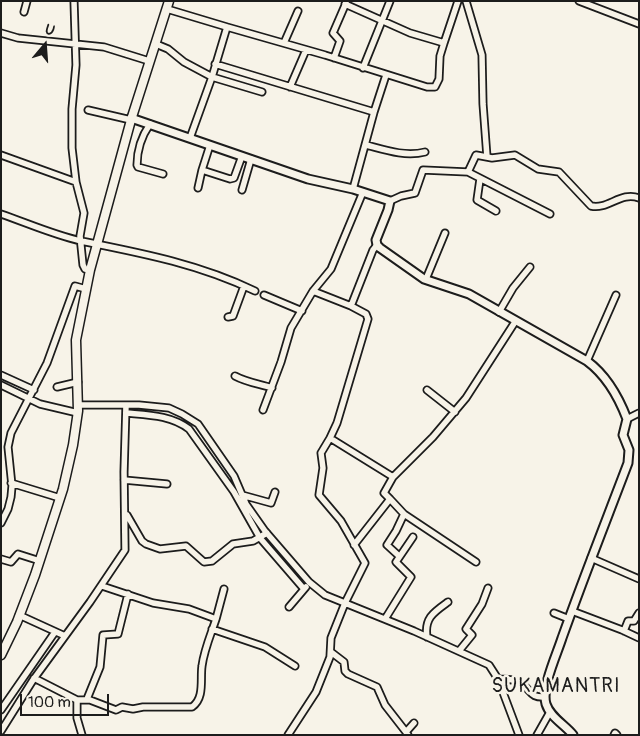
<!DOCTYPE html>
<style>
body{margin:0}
#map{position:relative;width:640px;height:736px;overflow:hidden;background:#f7f3e8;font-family:Pangolin,sans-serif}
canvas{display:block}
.frame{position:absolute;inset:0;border:2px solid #1c1c1c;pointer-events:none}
.north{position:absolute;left:20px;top:20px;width:50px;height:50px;-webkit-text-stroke:4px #f7f3e8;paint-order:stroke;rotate:18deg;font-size:14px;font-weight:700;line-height:20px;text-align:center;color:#1c1c1c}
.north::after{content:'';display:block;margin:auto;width:18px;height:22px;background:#1c1c1c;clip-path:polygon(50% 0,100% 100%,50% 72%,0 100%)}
.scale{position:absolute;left:20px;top:694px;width:89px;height:22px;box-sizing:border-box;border:2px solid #1c1c1c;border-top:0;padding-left:6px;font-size:15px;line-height:18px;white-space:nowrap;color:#1c1c1c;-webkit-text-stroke:4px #f7f3e8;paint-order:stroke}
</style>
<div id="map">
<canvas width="640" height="736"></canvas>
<div class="frame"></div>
<div class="north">U</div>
<div class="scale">100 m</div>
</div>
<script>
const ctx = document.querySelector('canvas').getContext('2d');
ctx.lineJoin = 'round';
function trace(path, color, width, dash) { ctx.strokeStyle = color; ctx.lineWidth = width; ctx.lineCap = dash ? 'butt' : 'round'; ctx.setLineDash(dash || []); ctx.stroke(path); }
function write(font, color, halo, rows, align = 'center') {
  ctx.font = font + ' Pangolin,sans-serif'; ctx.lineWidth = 5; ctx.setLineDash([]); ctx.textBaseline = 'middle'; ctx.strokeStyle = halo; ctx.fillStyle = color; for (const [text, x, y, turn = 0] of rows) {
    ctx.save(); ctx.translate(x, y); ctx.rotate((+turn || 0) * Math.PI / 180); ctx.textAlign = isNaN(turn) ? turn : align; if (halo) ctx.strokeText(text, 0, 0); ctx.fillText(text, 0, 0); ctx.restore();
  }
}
const minor = new Path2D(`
 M74,1L76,65L72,109V148L76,182L84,213L80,236L83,265L85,269L90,270
 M466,1L482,55L483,104L487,157
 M579,1L639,24
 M24,12L27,1
 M227,27L325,55L427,87H435L439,79L440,56L444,43L410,33L345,4
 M1,33L18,38L104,47L149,61
 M284,43L298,11
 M444,43L458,1
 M156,44L168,49L184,62L212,77L227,27L167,9
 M334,58L340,41L333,33L346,3
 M215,64L374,112L353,189
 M363,68L390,1
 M290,87L306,50
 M88,110L131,120
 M374,112L386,75
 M150,124C141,137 137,149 137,165L138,167L163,174
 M190,138L212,77L262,92
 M210,145L202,170L230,179L234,178L242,156
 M366,145C385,150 405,157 425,152
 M1,155L76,182
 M468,172L550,214
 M480,179L477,200L496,211
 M198,188L202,170
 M242,190L251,159
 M390,201L401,196L415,193L423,170L468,172L476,155L492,158L515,155L538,169L559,172L591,206C608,210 621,191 639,198
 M1,214C27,223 54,235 81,241C141,253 199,264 255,291
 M426,279L445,233
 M313,291L351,306
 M264,295L302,311
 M499,312L513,288L530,267
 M228,317L233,316L244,286
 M587,361L616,295
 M1,375L34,390
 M235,376C246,382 259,384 272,388
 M1,385L40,404L78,413
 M57,387L78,382
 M427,390L455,412
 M79,405H139L169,408L182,414L198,424L234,476L246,504L265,531L309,582L325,595L414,631L489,665L498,679L519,735
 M263,410L281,362L291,328L313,291L331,269L363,192
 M126,413C148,415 171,415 189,429L234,492L260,538L304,589
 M627,419L639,413
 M330,438L337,423L368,319L366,314L351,306L373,250L377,245
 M124,480L167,484
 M11,483L60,498
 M242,495L271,503L275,492
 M390,499L404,514L396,531L387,545L399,556
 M404,514L476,562
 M127,515L142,541L146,544L160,549L186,546L204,562L212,561L233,544L253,541L267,533
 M1,523L8,509L11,497L12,486L8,447L11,433L47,363L75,286L86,289
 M354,545L390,499L384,493L393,477
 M591,558L639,579
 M1,559L11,562L18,554L40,561
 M289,607L306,587
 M572,611L622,630L639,638
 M554,613L569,619
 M19,615L65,636
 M216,619L224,589
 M385,619L411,577L396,562L413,537
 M212,629L265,647L295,666
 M624,631L628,621H634L639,613
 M427,637C424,618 434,612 448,602
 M459,651L472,635L466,629L482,604L488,588
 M331,652L344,662L345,671L348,674L377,687L385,705L406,732
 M34,678L77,700H90L116,710L122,707L133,709L143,707H192C205,698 200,679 202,666C204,650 211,634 216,619L189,609L153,603L102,586
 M498,679C506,679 515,679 522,684C532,691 530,698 545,697
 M87,699L100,667L103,635L118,634L128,594
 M77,700V718L82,735
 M1,710L55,632
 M1,731L33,680L90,602L125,550L124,472L126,405
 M288,735L316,692L330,657L331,638L345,603L365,563L341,521L319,495L323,468L321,453L330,438L393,477L433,437L466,398L515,322
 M408,735L406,732L414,723
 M537,735L550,712
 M614,735L615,733L617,735`);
const tertiary = new Path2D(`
 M131,118L308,179L353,189L390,201L388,210L376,240L377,245L380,248L424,279L469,294L587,361C606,375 619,398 627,419L623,435L629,450L628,463C606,521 583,579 562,638C557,654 541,688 546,704C550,717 565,725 573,735`);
const secondary = new Path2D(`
 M1,655L17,622L35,575L63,489L73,445L78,411L76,340L90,270L131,120L169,1`);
trace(minor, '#1c1c1c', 9);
trace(tertiary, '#1c1c1c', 11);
trace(secondary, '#1c1c1c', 11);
trace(minor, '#f7f3e8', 5.5);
trace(tertiary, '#f7f3e8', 7);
trace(secondary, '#f7f3e8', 8);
ctx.letterSpacing = '1px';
write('20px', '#1c1c1c', '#f7f3e8', [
 ["SUKAMANTRI",556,687]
]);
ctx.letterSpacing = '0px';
</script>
